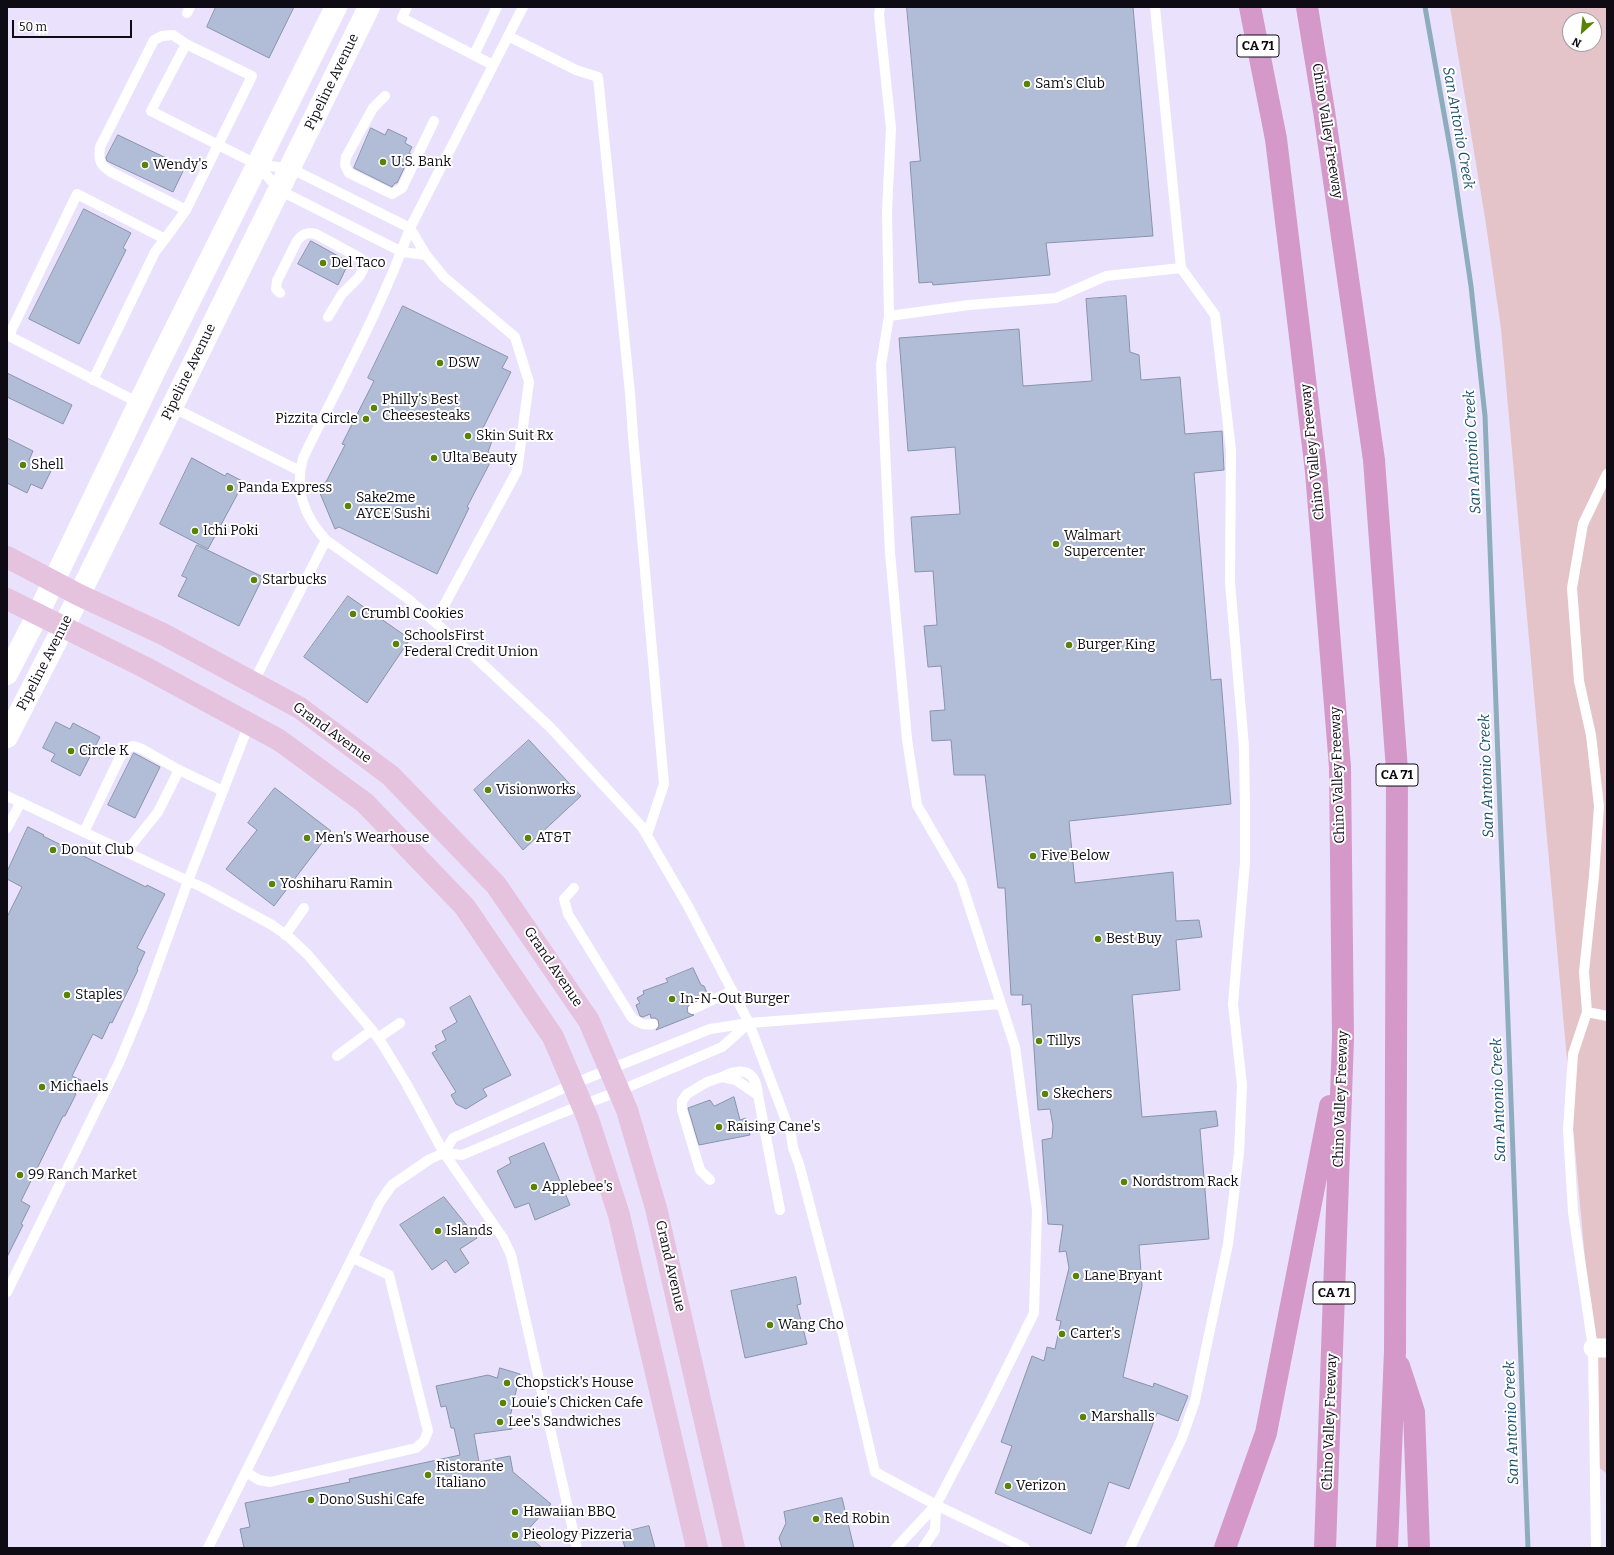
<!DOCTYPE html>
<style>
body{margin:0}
#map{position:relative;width:1614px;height:1555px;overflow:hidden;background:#eae2fd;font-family:Bitter,serif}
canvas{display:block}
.frame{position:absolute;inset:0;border:8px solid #0e0b14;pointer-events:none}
.north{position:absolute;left:1562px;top:12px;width:40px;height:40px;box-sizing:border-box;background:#fff;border:1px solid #9f9da1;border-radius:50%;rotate:207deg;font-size:11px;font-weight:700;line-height:16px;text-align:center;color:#0e0b14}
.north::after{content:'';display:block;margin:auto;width:14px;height:18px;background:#598206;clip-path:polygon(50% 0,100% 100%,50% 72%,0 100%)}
.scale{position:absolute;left:12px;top:20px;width:120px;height:18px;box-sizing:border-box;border:2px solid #0e0b14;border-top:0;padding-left:5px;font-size:12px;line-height:14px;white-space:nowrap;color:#0e0b14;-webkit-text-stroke:3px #fff;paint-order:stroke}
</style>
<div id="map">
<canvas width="1614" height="1555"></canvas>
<div class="frame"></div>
<div class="north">N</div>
<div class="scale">50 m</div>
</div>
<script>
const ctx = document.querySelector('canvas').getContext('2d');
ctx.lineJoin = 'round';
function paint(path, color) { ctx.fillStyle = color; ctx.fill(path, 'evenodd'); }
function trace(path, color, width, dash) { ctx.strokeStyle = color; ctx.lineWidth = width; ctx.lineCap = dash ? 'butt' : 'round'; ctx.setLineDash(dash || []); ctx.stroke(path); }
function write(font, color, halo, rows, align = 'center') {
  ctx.font = font + ' Bitter,serif'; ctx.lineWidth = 4; ctx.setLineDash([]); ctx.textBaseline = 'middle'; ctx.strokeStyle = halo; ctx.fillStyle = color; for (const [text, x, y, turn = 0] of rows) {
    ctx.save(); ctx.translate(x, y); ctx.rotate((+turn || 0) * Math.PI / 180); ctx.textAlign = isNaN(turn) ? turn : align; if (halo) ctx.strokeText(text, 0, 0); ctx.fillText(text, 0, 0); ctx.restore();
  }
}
paint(new Path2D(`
 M1450,7H1607V1474L1595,1464L1593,1348L1501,329L1485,218ZM1570,20H1594V44H1570Z`), '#e5c4c9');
trace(new Path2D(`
 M1425,7L1453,164L1471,286L1485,416L1528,1548`), '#8dacbc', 5);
const building = new Path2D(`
 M216,7H294L269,58L207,27Z
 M907,7H1133L1153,236L1046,243L1050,275L933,285L932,282L919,283L910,162L920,161Z
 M371,128L385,135L388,129L407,138L405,143L412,147L409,153L411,154L397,183H395L392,187L354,168Z
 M118,135L185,167L173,192L107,161L106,158Z
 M84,209L131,233L123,248L126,250L79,344L29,319Z
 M311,241L349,262L338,285L298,264Z
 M1126,296L1130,352L1139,355L1141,380L1180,377L1185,434L1222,431L1224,470L1194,473L1211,680L1221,679L1231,804L1069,821L1075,883L1173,872L1176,921L1199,920L1202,937L1176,940L1180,990L1132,995L1142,1117L1216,1111L1218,1126L1200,1129L1209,1239L1139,1245L1142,1286L1123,1377L1153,1387L1154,1383L1188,1396L1178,1421L1157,1413L1129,1489L1109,1482L1091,1534L995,1493L1012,1446L1001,1442L1032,1356L1044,1361L1047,1347L1055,1349L1061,1321L1056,1320L1069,1268L1066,1251L1059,1252L1063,1225L1048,1224L1042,1140L1052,1138L1053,1126L1050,1109L1038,1110L1031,1004L1022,1005L1023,995H1011L1005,888H998L985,775H954L951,740L932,741L930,711L945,710L941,666L928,667L924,626L937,625L933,571L915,572L911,517L960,514L955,447L908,451L899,338L1019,329L1023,386L1092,381L1086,299Z
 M403,306L508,357L502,368L511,372L481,432L493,438L488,452L494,455L467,507L469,508L437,574L339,527L335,529L317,486L326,482L345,445L342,444L374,381L368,378Z
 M7,373L72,405L63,424L7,397Z
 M7,438L33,451L29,460L51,471L42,489L31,484L27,493L7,483Z
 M192,458L225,476L227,473L244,482L208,549L160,524Z
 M197,545L263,577L239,626L178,596L187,578L182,576Z
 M348,596L410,639L367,703L304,657Z
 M56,722L70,729L73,723L100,737L80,776L51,761L55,754L43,748Z
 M529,740L581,796L523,850L474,790Z
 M134,753L160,767L135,818L108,805Z
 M275,788L331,831L274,906L226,869L257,830L248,823Z
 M28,827L44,835L43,836L146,887L147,885L165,894L137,948L145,952L137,969L138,970L112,1023L110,1022L102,1039L93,1034L72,1076L81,1080L74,1093L76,1094L65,1116H63L21,1201L30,1206L21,1224L23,1225L7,1257V917L22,887L7,879V872Z
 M693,968L701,985L704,986L708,995L688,1006L687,1012L690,1014L694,1015L656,1030L659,1026L658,1020L655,1018H651L650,1014L643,1017L640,1016L636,1005L640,1003L637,998L644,994L643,991L668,982L666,979Z
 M470,996L511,1075L483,1089L487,1096L466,1109L456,1104L451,1095L456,1092L432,1053L437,1050L435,1046L446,1040L442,1031L457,1022L450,1008Z
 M734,1097L740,1120L746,1118L750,1135L699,1145L688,1108L710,1100L714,1106Z
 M544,1143L570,1205L535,1220L529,1203L515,1208L497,1171L511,1163L509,1158Z
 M444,1197L477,1238L460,1249L469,1263L455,1273L446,1260L432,1270L400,1225Z
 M796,1277L801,1304L797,1305L807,1344L745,1358L731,1291Z
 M500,1368L520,1374L510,1417L512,1429L474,1434L479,1462L510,1456L513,1472L551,1504L525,1533L542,1548H244L240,1529L250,1527L245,1503L350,1482L349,1479L460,1455L454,1428H451L446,1406L441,1407L436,1386L488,1375L497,1378Z
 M842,1498L854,1548H782L779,1538L786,1523L784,1512Z
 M649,1526L655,1548H625L621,1533Z`);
paint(building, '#b1bcd6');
trace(building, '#8893ab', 1);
trace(new Path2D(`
 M407,7L402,18L493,65
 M523,7L410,228C382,307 340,382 303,458C294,490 304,516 326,540L407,598L476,658L551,728L642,827L688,906L749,1023L791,1134L793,1148L799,1164L837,1309L875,1472L936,1505L988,1406L1034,1313L1037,1210L1015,1047L961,881L917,805L907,739L890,553L881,365L889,316L969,305L1056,298L1106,276L1181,268L1155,7
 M880,7L879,15L891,128L887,212L889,316
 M187,13L190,7
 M173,35L186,44L252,76L186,210L111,172C100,165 98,160 100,147L154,40L162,36Z
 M508,36L576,70L598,77L630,393L633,436L664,784L647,835
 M186,44L151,111L258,165L290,168L410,228L426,255L444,277L515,337L529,382L517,471L435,622
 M474,55L497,7
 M385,96L373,108L346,157L345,165L349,173L392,194L402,188L434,121
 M258,165L279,190L402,252L426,255
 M280,293L276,289L277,281L297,241C302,234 307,232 316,234L360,258L364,264L363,270L359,277L342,294L328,317
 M93,380L155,252L165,239
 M139,403L11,337V331L77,194L165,239L186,210
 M172,407L300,471
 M253,683L326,540
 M249,724L188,881L202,887L272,925L289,937L308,955L372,1030L381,1042L406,1083L444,1153L503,1238L511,1255L577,1548
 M7,796L188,881L142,1008L119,1063L7,1292
 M7,828L21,802
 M84,832L121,755L128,748L133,746L142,749L179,770L223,791
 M126,852L158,812L179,770
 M574,888L564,899L568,914L632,1018C639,1023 644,1026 653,1024
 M285,935L304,908
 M693,1009L732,991
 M1587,1012L1584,972L1594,876L1599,806L1591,735L1579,681L1572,588L1583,524L1607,474
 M378,1038L400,1023
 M337,1056L372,1030
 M722,1077C743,1066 756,1071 758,1095
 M444,1153L453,1138L573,1084L710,1029L749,1023L1001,1004
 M710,1180L700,1170L682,1110V1101L687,1094L707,1082L722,1077L736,1080L758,1095L780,1210
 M246,1472L259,1480L270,1482L416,1448L424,1441L428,1431L389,1275L353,1258
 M936,1505L1025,1548
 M208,1548L380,1202L392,1185L430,1159L444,1153L462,1155L559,1114L619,1091L722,1047L749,1023
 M896,1548L936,1505
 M923,1548L935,1530L936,1505
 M1130,1548L1182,1438L1195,1401L1228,1244L1239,1153L1242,1085L1233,1004L1245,862V806L1244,747L1230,582L1231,450L1215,315L1181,268
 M1596,1548L1593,1348L1573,1212L1568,1130L1573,1054L1587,1012L1607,1016`), '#fff', 10);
trace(new Path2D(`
 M1593,1348H1607`), '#fff', 19);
trace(new Path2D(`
 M7,674L38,614L158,364L336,7
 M7,737L63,628L369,7`), '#fff', 22);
trace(new Path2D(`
 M7,557L79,595L163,634L300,708L391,776L496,885L589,1021L627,1110L656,1208L734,1548
 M7,599L146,668L279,740L365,803L465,907L553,1037L588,1119L619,1215L697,1548`), '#e5c2de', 22);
trace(new Path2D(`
 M1250,7L1276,139L1301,345L1316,472L1340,767L1343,1038L1325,1548
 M1307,7L1324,111L1374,460L1397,770L1395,1351L1387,1548
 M1399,1366L1414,1412L1419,1548
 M1225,1548L1266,1433L1330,1106`), '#d499c8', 22);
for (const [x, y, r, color] of [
 [1027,84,4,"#598206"],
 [383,162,4,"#598206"],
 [145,165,4,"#598206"],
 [323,263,4,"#598206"],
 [440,363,4,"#598206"],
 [374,408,4,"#598206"],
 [366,419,4,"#598206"],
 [468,436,4,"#598206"],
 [434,458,4,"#598206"],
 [23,465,4,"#598206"],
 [230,488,4,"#598206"],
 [348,506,4,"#598206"],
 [195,531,4,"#598206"],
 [1056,544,4,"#598206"],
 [254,580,4,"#598206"],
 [353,614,4,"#598206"],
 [396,644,4,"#598206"],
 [1069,645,4,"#598206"],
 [71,751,4,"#598206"],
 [488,790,4,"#598206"],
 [307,838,4,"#598206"],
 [528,838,4,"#598206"],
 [53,850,4,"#598206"],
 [1033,856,4,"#598206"],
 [272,884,4,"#598206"],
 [1098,939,4,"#598206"],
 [67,995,4,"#598206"],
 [672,999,4,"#598206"],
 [1039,1041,4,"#598206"],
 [42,1087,4,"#598206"],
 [1045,1094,4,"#598206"],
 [719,1127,4,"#598206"],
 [20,1175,4,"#598206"],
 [1124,1182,4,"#598206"],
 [534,1187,4,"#598206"],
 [438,1231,4,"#598206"],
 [1076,1276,4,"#598206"],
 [770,1325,4,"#598206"],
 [1062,1334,4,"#598206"],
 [507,1383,4,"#598206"],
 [503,1403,4,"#598206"],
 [1083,1417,4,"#598206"],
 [500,1422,4,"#598206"],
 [428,1475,4,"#598206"],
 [1008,1486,4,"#598206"],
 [311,1500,4,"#598206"],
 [515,1512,4,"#598206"],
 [816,1519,4,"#598206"],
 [515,1535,4,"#598206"]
]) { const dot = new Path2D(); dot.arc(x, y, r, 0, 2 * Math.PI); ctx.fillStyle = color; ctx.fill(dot); trace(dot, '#fff', 1.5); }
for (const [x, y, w] of [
 [1258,46,42],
 [1397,775,42],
 [1334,1293,42]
]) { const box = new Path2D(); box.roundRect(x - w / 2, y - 11, w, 22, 3); ctx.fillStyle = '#fff'; ctx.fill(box); trace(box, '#0e0b14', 1); }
write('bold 13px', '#0e0b14', null, [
 ["CA 71",1258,46],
 ["CA 71",1397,775],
 ["CA 71",1334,1293]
]);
write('14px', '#0e0b14', '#fff', [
 ["Pipeline Avenue",332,82,-64],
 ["Chino Valley Freeway",1327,131,81],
 ["Pipeline Avenue",189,372,-64],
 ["Chino Valley Freeway",1313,452,-96],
 ["Pipeline Avenue",45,663,-63],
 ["Grand Avenue",332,733,36],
 ["Chino Valley Freeway",1338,775,-92],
 ["Grand Avenue",553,967,56],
 ["Chino Valley Freeway",1341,1099,-88],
 ["Grand Avenue",670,1266,77],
 ["Chino Valley Freeway",1330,1422,-88]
]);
write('14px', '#0e0b14', '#fff', [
 ["Sam's Club",1035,84],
 ["U.S. Bank",391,162],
 ["Wendy's",153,165],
 ["Del Taco",331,263],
 ["DSW",448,363],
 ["Philly's Best",382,400],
 ["Cheesesteaks",382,416],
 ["Pizzita Circle",358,419,"right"],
 ["Skin Suit Rx",476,436],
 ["Ulta Beauty",442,458],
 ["Shell",31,465],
 ["Panda Express",238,488],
 ["Sake2me",356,498],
 ["AYCE Sushi",356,514],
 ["Ichi Poki",203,531],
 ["Walmart",1064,536],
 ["Supercenter",1064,552],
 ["Starbucks",262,580],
 ["Crumbl Cookies",361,614],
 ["SchoolsFirst",404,636],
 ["Federal Credit Union",404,652],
 ["Burger King",1077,645],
 ["Circle K",79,751],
 ["Visionworks",496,790],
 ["Men's Wearhouse",315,838],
 ["AT&T",536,838],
 ["Donut Club",61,850],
 ["Five Below",1041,856],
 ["Yoshiharu Ramin",280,884],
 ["Best Buy",1106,939],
 ["Staples",75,995],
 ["In-N-Out Burger",680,999],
 ["Tillys",1047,1041],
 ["Michaels",50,1087],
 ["Skechers",1053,1094],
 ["Raising Cane's",727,1127],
 ["99 Ranch Market",28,1175],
 ["Nordstrom Rack",1132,1182],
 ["Applebee's",542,1187],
 ["Islands",446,1231],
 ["Lane Bryant",1084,1276],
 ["Wang Cho",778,1325],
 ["Carter's",1070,1334],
 ["Chopstick's House",515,1383],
 ["Louie's Chicken Cafe",511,1403],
 ["Marshalls",1091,1417],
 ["Lee's Sandwiches",508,1422],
 ["Ristorante",436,1467],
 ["Italiano",436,1483],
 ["Verizon",1016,1486],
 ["Dono Sushi Cafe",319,1500],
 ["Hawaiian BBQ",523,1512],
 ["Red Robin",824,1519],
 ["Pieology Pizzeria",523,1535]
], 'left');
write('italic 15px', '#18516a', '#fff', [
 ["San Antonio Creek",1458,128,80],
 ["San Antonio Creek",1473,452,-93],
 ["San Antonio Creek",1487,776,-92],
 ["San Antonio Creek",1499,1100,-92],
 ["San Antonio Creek",1512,1423,-92]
]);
</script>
